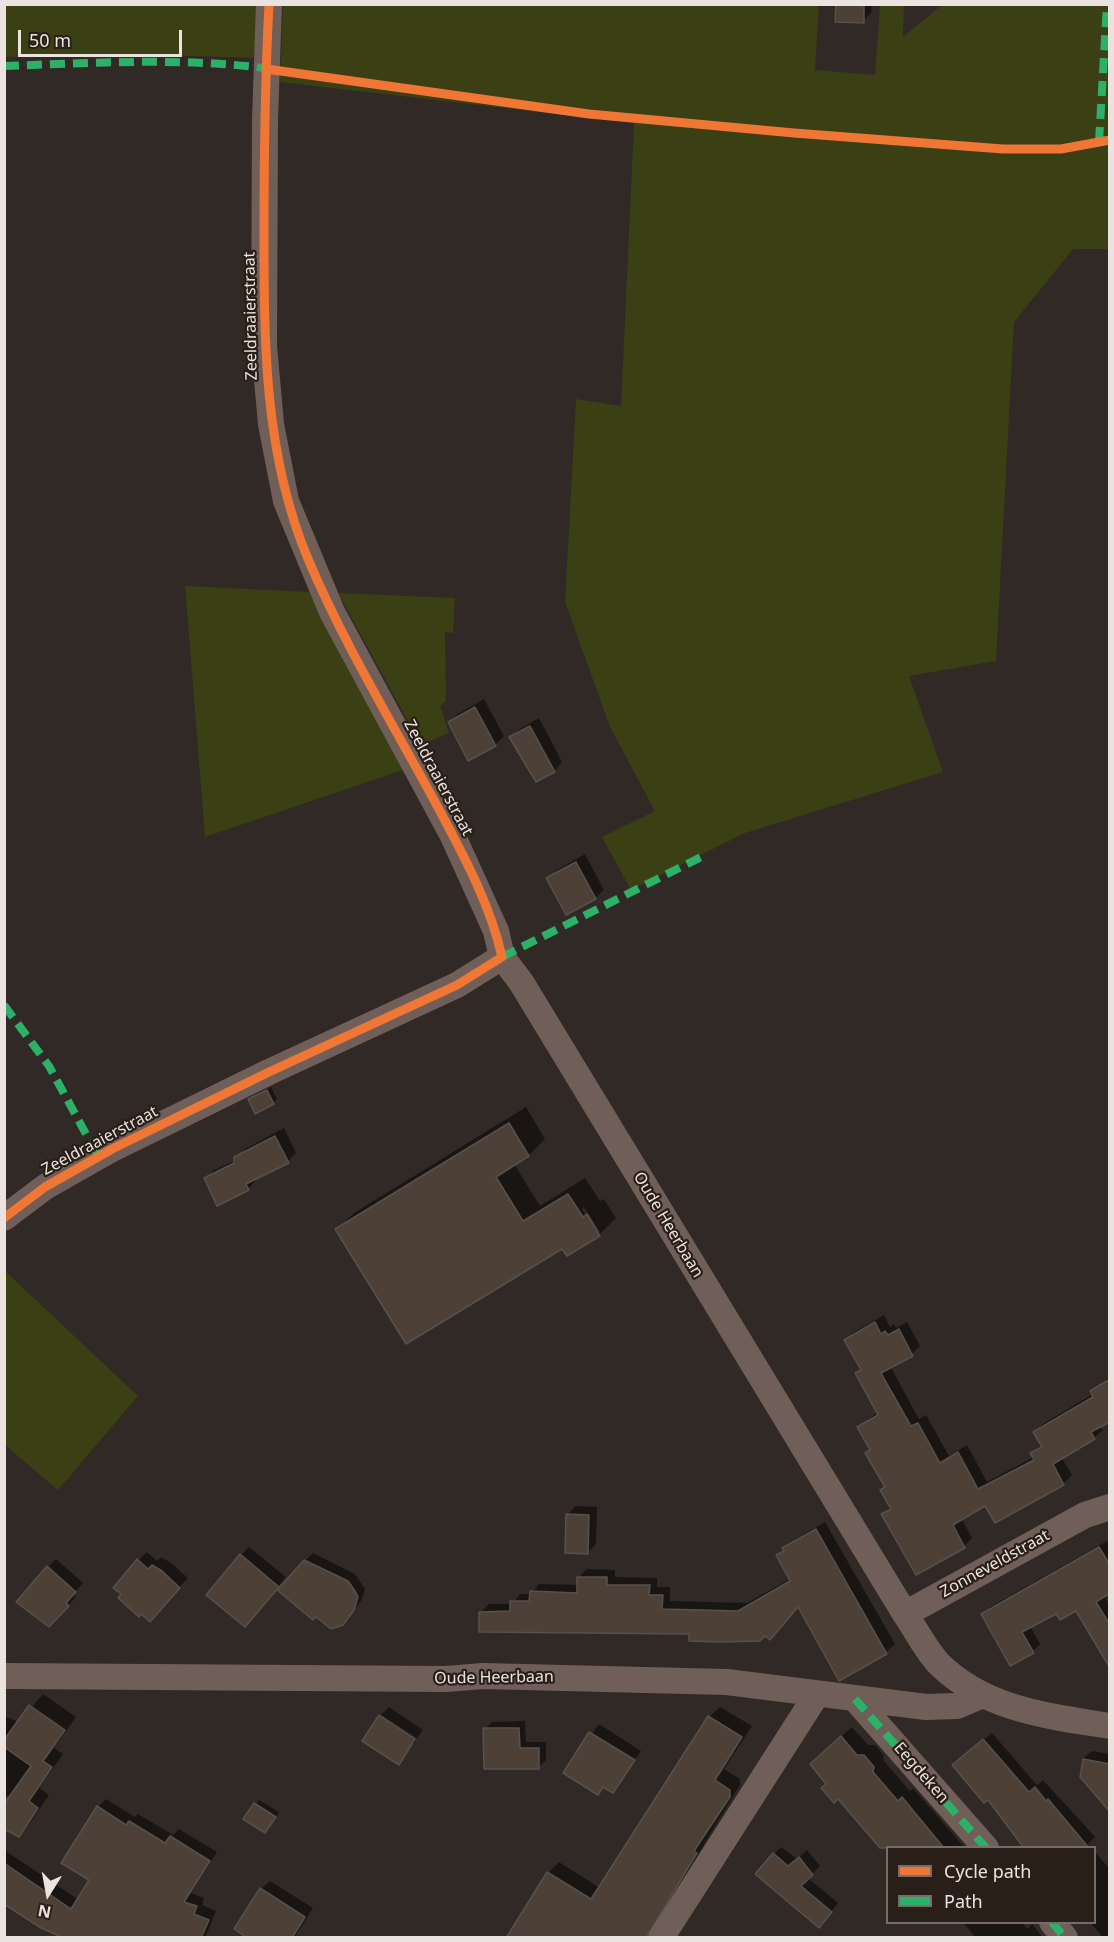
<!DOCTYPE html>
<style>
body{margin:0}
#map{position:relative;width:1114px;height:1942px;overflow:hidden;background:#302925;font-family:"Noto Sans",sans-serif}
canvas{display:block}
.frame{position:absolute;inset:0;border:6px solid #ebe3df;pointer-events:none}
.legend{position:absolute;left:886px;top:1846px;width:210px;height:78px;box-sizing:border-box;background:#2a1f18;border:2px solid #776d68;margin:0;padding:8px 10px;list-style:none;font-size:18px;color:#ebe3df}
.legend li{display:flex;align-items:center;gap:12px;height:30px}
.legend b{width:30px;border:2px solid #776d68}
.north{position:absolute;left:18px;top:1864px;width:60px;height:60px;-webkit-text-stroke:4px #2a1f18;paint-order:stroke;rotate:191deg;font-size:16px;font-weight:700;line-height:24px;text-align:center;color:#ebe3df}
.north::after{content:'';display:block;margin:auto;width:21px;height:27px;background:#ebe3df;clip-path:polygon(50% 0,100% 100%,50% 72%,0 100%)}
.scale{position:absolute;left:18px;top:30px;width:164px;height:27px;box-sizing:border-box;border:3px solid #ebe3df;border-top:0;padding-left:8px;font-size:18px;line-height:21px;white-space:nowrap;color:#ebe3df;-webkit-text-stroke:4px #2a1f18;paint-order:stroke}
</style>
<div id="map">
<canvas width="1114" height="1942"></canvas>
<div class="frame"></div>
<ul class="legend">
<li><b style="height:8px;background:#f07635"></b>Cycle path</li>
<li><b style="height:8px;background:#2db169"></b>Path</li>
</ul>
<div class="north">N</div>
<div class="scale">50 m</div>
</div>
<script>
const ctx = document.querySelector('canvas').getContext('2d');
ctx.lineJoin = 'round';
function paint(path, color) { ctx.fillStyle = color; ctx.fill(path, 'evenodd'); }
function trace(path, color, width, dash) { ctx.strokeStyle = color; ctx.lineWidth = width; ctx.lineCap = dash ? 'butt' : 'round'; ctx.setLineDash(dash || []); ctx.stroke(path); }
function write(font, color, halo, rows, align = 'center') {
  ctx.font = font + ' "Noto Sans",sans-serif'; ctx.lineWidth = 4.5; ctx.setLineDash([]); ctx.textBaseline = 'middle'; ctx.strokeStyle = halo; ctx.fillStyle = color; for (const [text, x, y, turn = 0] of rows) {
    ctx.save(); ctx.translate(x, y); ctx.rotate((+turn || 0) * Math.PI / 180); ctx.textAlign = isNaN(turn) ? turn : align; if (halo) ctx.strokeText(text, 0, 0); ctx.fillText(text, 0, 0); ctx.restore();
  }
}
paint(new Path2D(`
 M4,5H260L257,58L161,55L5,57Z
 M283,5H819L815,70L875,75L880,5H904L903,37L942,5H1109V249H1073L1014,322L996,661L909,676L943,772L745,833L631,890L602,837L655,811L610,727L565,602L576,399L621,406L634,123L280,82Z
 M185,586L311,592L406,769L205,837Z
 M338,593L455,598L453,633L445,632L446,701L440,706L449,733L421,745Z
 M5,1271L138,1396L58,1490L5,1445Z`), '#3a3f14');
paint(new Path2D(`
 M837,4H872L871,13L863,21Z
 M484,699L504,736L495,745L449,722L458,714Z
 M539,718L562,762L554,771L511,738L520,729Z
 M585,854L604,890L595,898L548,879L557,870Z
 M271,1087L277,1099L273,1103L249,1100Z
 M526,1107L545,1139L529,1155L514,1164L540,1206L585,1178L600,1201L604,1199L616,1218L599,1235L563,1247L337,1229L354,1213ZM584,1207L600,1232H596L582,1209Z
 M284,1128L296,1153L288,1161L255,1178L256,1180L248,1189L206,1179L214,1170L236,1160L245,1149Z
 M884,1315L890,1327L894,1324L896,1328L907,1322L920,1346L912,1354L890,1366L919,1419L926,1415L949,1456L967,1445L987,1482L1034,1457L1032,1454L1042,1445L1035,1432L1043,1424L1093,1394L1091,1391L1110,1377V1421L1100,1426L1103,1430L1094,1438L1061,1457L1072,1475L1063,1484L986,1504L961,1518L972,1538L964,1546L883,1515L891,1506L882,1490L886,1486L859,1427L878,1412L857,1373L862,1368L846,1340L854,1332Z
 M576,1506L597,1507L596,1544L588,1552L567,1515Z
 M825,1522L895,1644L886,1652L838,1679L799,1606L765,1634L690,1633L481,1612L489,1604H512L520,1594H531L539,1584L579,1585V1577L587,1569L615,1570V1577L657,1578V1587H670V1601L747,1603L790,1579L778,1555L792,1541Z
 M1107,1541L1110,1545V1592L1104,1595L1110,1606V1647L1077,1609L1057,1612L1030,1626L1040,1644L1033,1651L983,1614L990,1607Z
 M249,1547L286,1577L253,1617L241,1555Z
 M147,1552L157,1561L161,1557L171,1563L188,1578L158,1611L139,1560Z
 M313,1553L355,1574L365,1589L361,1601L350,1615L305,1561Z
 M56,1559L83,1583L73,1594L76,1597L57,1617L48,1567Z
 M43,1694L76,1717L54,1748L63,1754L39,1788L49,1795L30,1823L18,1835L14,1800L4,1794V1716L19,1722Z
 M389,1707L423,1730L417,1738L381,1715Z
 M720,1707L752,1726L724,1769L740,1779V1785L659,1918L656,1938H507L548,1873L559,1862L600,1888L709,1717Z
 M380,1717L416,1741L398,1763Z
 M525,1721L526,1742H546V1760L539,1767L485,1729L492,1722Z
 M599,1724L641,1751L613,1791L605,1786L598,1793L565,1772Z
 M852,1727L868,1745H875L884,1756L883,1760L910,1791L913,1788L965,1848H898L828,1784L822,1753Z
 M992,1733L1037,1785L1043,1780L1087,1828L1095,1837L1088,1844L1091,1848H1026L962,1758Z
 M1092,1751L1110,1754V1809L1081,1777L1084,1758Z
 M106,1799L135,1817L138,1814L173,1835L179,1829L217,1852L191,1893L204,1898L202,1905L216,1911L205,1938H68L4,1902V1850L79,1900L91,1880L98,1807Z
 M259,1800L279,1812L269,1828L245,1819Z
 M781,1847L797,1859L807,1850L820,1866L808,1878L838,1903L826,1918L774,1854Z
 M1094,1851L1110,1869V1938H1103L1090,1922H1094Z
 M270,1881L313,1908L294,1938H244L261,1889Z
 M963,1922H1022L1027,1929L1032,1924L1043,1938H976Z`), '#0007');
const building = new Path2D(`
 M836,4H864V23L835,22Z
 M475,707L496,746L468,761L448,722Z
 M530,726L555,772L536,782L509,737Z
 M576,862L596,899L566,915L546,878Z
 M267,1090L274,1104L255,1114L248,1099Z
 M509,1123L529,1156L496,1177L523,1221L568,1194L583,1217L587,1214L600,1236L567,1256L562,1249L406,1344L335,1229Z
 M275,1136L289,1163L246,1184L249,1190L217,1206L204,1178L234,1163V1157Z
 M875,1322L881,1334L885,1331L888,1335L899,1329L913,1356L881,1373L911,1426L918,1423L940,1463L958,1452L978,1489L1034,1460L1030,1453L1042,1447L1033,1432L1093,1397L1090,1391L1110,1379V1425L1108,1423L1091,1432L1095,1439L1053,1464L1064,1485L995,1523L985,1506L953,1525L965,1548L916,1575L881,1514L891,1509L880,1490L885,1487L865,1453L870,1450L857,1427L878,1415L855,1373L861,1370L844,1340Z
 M566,1514L589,1515L588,1554L565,1553Z
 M816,1529L887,1654L839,1681L798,1607L770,1640L765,1636L760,1641L721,1642L689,1641V1634L479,1632V1612L510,1611V1601H529L530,1591L577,1593V1577H607V1585H650L649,1595H663L662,1609L738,1611L790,1581L776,1555L784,1551L782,1548Z
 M1099,1547L1110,1565V1593L1096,1602L1110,1625V1668L1076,1611L1060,1620L1056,1614L1022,1632L1034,1653L1010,1666L981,1614Z
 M240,1554L279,1587L245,1627L206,1595Z
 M137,1559L148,1569L152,1565L162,1571L180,1588L150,1622L141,1614L139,1617L118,1598L121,1594L113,1588Z
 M304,1560L348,1581L355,1591L358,1597L354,1610L343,1625L331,1629L316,1617L313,1620L277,1590Z
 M47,1566L76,1592L66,1603L69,1606L49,1627L16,1602Z
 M29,1705L65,1730L43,1761L52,1767L29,1801L38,1808L19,1837L4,1829V1804L31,1766L4,1747V1740Z
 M379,1715L415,1739L399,1765L362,1741Z
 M708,1716L742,1737L715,1780L730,1790V1797L694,1851L697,1853L646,1938H506L547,1872L591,1899Z
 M483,1728H519L520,1748H539V1769H484Z
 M589,1732L635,1760L613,1793L603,1787L598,1795L563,1773Z
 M841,1736L857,1755H864L874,1767L873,1772L898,1801L902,1797L944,1848H880L838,1799L834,1803L821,1788L826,1784L810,1764Z
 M983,1739L1029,1792L1035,1787L1046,1801L1048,1799L1089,1848H1024L988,1800L984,1803L952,1765Z
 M1083,1759L1110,1764V1812L1080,1777Z
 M254,1803L276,1817L265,1833L243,1819Z
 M97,1806L126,1825L129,1821L165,1843L170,1836L210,1861L184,1902L197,1906L194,1914L209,1920L201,1938H64L41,1928L4,1904V1863L71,1909L89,1880L61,1863Z
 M773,1853L788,1866L799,1857L813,1875L801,1886L832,1912L819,1928L755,1874Z
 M260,1888L305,1917L292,1938H247L234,1929Z`);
paint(building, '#4d4137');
trace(building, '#56514d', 1.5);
trace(new Path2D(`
 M269,4L265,120L264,346L271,424L286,501L332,612L452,834L496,931L502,957L521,982L905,1614C916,1630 926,1650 939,1664C986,1710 1048,1716 1110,1726
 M4,1218L45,1187L112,1149L269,1072L457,985L502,957
 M905,1614L1085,1515L1110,1507
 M4,1676L446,1679L483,1676L727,1682L926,1707L957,1706L980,1696
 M855,1699L986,1848
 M1052,1922L1065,1938
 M661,1938L817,1694`), '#705f59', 26);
trace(new Path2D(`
 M4,66C93,63 184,57 272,69
 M1099,142L1107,4
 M502,957L705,855
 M4,1005L49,1066L98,1156
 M855,1699L986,1848
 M1052,1922L1065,1938`), '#2db169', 8, [15, 8]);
trace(new Path2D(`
 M266,69L589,114L794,133L1003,149H1061L1110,140
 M4,1218L45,1187L112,1149L269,1072L457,985L502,957C490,902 460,849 434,800C391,721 343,642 308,559C264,454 264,343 264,231C264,156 265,80 269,4`), '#f07635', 9);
write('16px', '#ebe3df', '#2a1f18', [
 ["Zeeldraaierstraat",251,316,-91],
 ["Zeeldraaierstraat",438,778,62],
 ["Zeeldraaierstraat",100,1141,-28],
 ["Oude Heerbaan",668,1225,59],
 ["Zonneveldstraat",995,1564,-29],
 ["Oude Heerbaan",494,1678,-1],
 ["Eegdeken",921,1773,49]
]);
</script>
